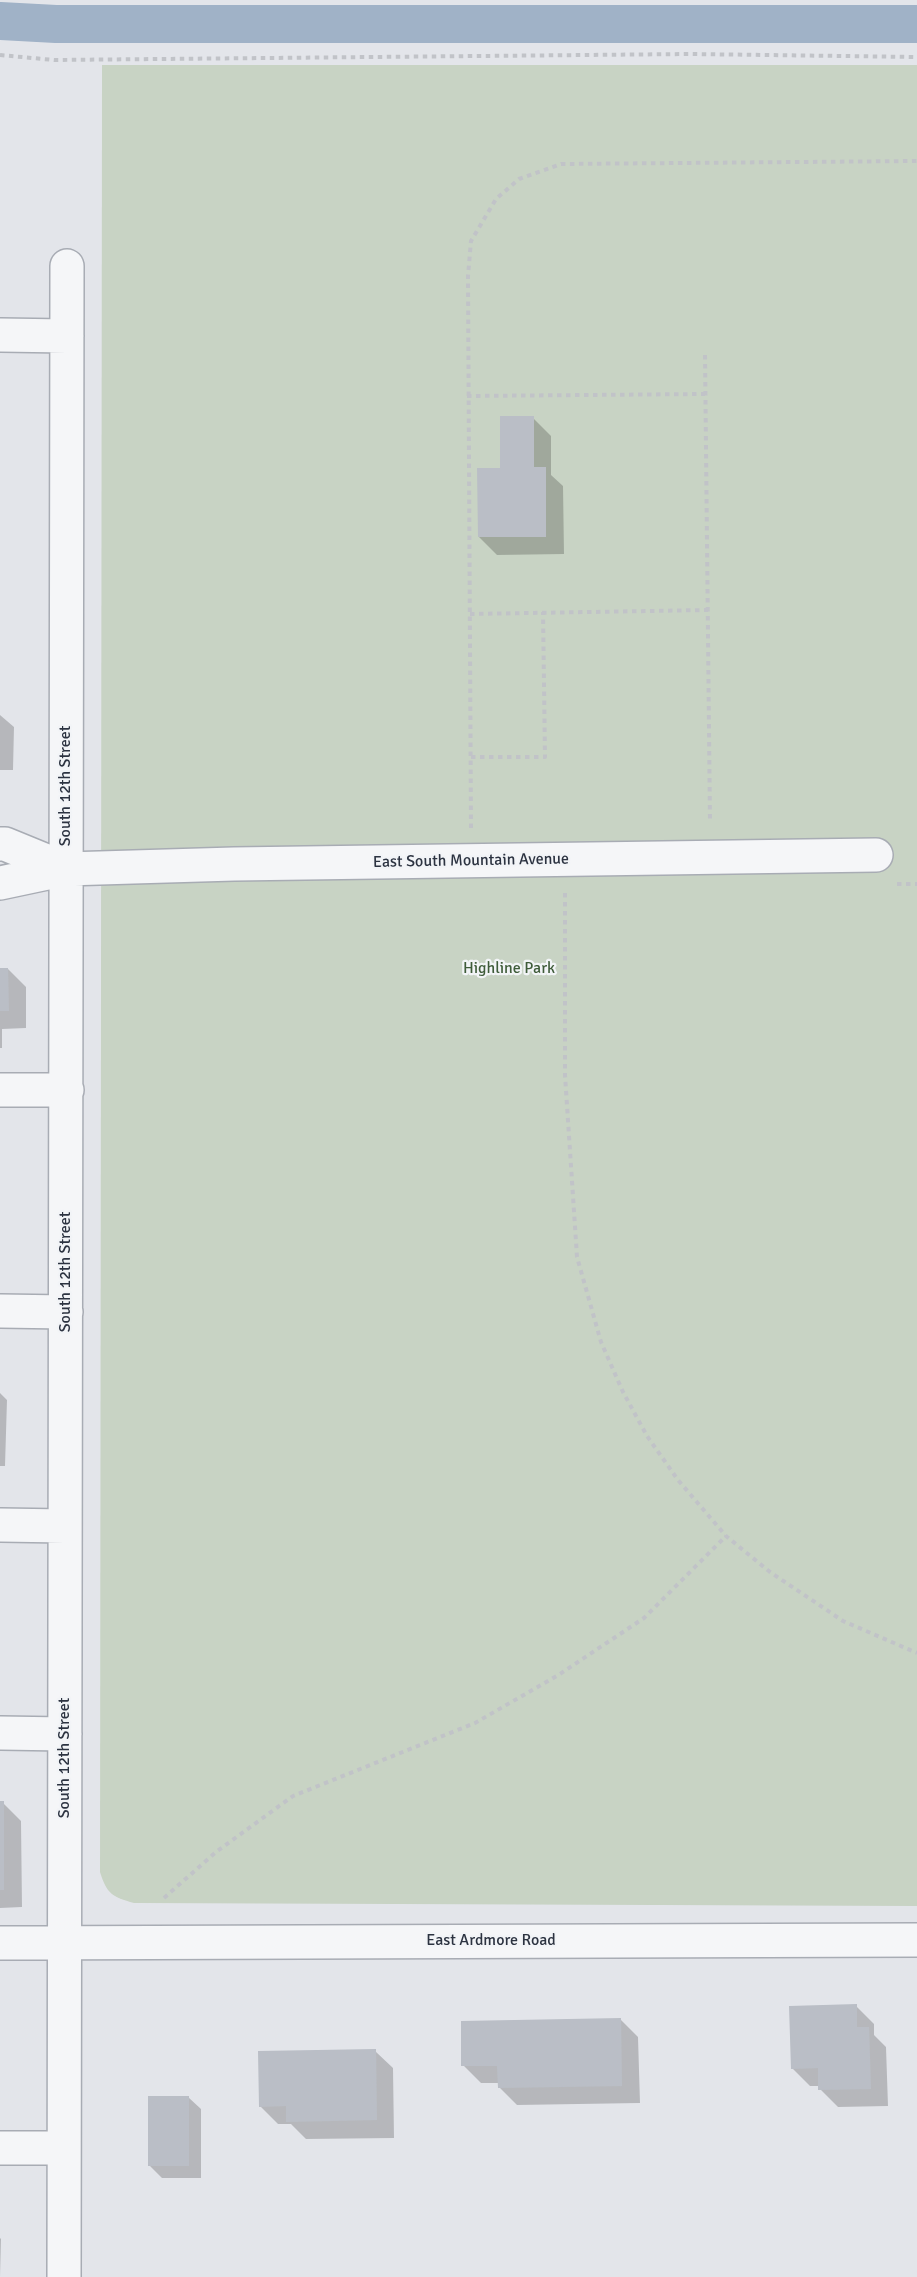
<!DOCTYPE html>
<style>
body{margin:0}
canvas{display:block;background:#e3e5ea}
</style>
<canvas width="917" height="2277"></canvas>
<script>
const ctx = document.querySelector('canvas').getContext('2d');
ctx.lineJoin = 'round';
function paint(path, color) { ctx.fillStyle = color; ctx.fill(path, 'evenodd'); }
function trace(path, color, width, dash) { ctx.strokeStyle = color; ctx.lineWidth = width; ctx.lineCap = dash ? 'butt' : 'round'; ctx.setLineDash(dash || []); ctx.stroke(path); }
function write(font, color, halo, rows, align = 'center') {
  ctx.font = font + ' Signika,sans-serif'; ctx.lineWidth = 4.5; ctx.setLineDash([]); ctx.textBaseline = 'middle'; ctx.strokeStyle = halo; ctx.fillStyle = color; for (const [text, x, y, turn = 0] of rows) {
    ctx.save(); ctx.translate(x, y); ctx.rotate((+turn || 0) * Math.PI / 180); ctx.textAlign = isNaN(turn) ? turn : align; if (halo) ctx.strokeText(text, 0, 0); ctx.fillText(text, 0, 0); ctx.restore();
  }
}
paint(new Path2D(`
 M102,65H917V1906L134,1903C112,1897 107,1894 100,1872Z`), '#c8d3c4');
paint(new Path2D(`
 M533,418L551,436V475L563,486L564,554L497,555L479,537L502,469Z
 M0,715L14,727L13,770H0Z
 M0,969H8L26,987V1028L2,1029V1048H0Z
 M0,1393L7,1400L5,1466H0Z
 M0,1803H3L21,1821L22,1907L0,1908Z
 M856,2006L874,2024V2035L886,2047L888,2106L838,2107L820,2089V2086H810L792,2068Z
 M620,2019L638,2037L640,2103L517,2105L499,2087V2083H481L463,2065Z
 M375,2051L393,2068L394,2138L306,2139L291,2124H278L260,2106Z
 M188,2097L201,2109V2178H162L150,2166Z
 M0,2238L1,2239L0,2277Z`), '#0003');
trace(new Path2D(`
 M0,21L56,24H917`), '#a0b2c7', 38);
paint(new Path2D(`
 M500,416H534V467H546V537H478L477,468H500Z
 M0,968H8L9,1011H0Z
 M0,1801H4V1890H0Z
 M857,2004V2027H869L871,2089L818,2090V2068L791,2069L789,2006Z
 M621,2018L622,2086L498,2088L497,2066H461V2021Z
 M376,2049L377,2120L286,2122V2106L259,2107L258,2051Z
 M148,2096H189V2166H148Z`), '#babec6');
const minor = new Path2D(`
 M0,335L67,336
 M0,844H5L66,869
 M0,883L66,869L234,864L876,855
 M0,1090H67
 M0,1311L66,1312
 M0,1525L65,1526
 M0,1733L65,1734
 M0,1943L917,1940
 M0,2148H64
 M64,2277L67,266`);
trace(minor, '#a8acb4', 36);
trace(new Path2D(`
 M0,55L54,60L691,54L917,57
 M705,355L710,822
 M467,396L705,394
 M470,614L708,610
 M471,757H545L543,612
 M471,828L468,276L471,241L496,199L519,179L561,164L917,161
 M897,884H917
 M565,893V1075L577,1257L601,1342L623,1392L647,1436L678,1480L726,1536L770,1572L843,1621L917,1653
 M164,1898L216,1852L293,1796L475,1723L560,1674L644,1618L726,1536`), '#c1c3c8', 4, [4.5, 4.5]);
trace(minor, '#f5f6f8', 33);
write('16px', '#2c3341', '#f2f4f7', [
 ["South 12th Street",66,786,-90],
 ["East South Mountain Avenue",471,861,-1],
 ["South 12th Street",66,1272,-90],
 ["South 12th Street",65,1758,-90],
 ["East Ardmore Road",491,1941]
]);
write('16px', '#3f5c3a', '#f2f4f7', [
 ["Highline Park",509,969]
]);
</script>
